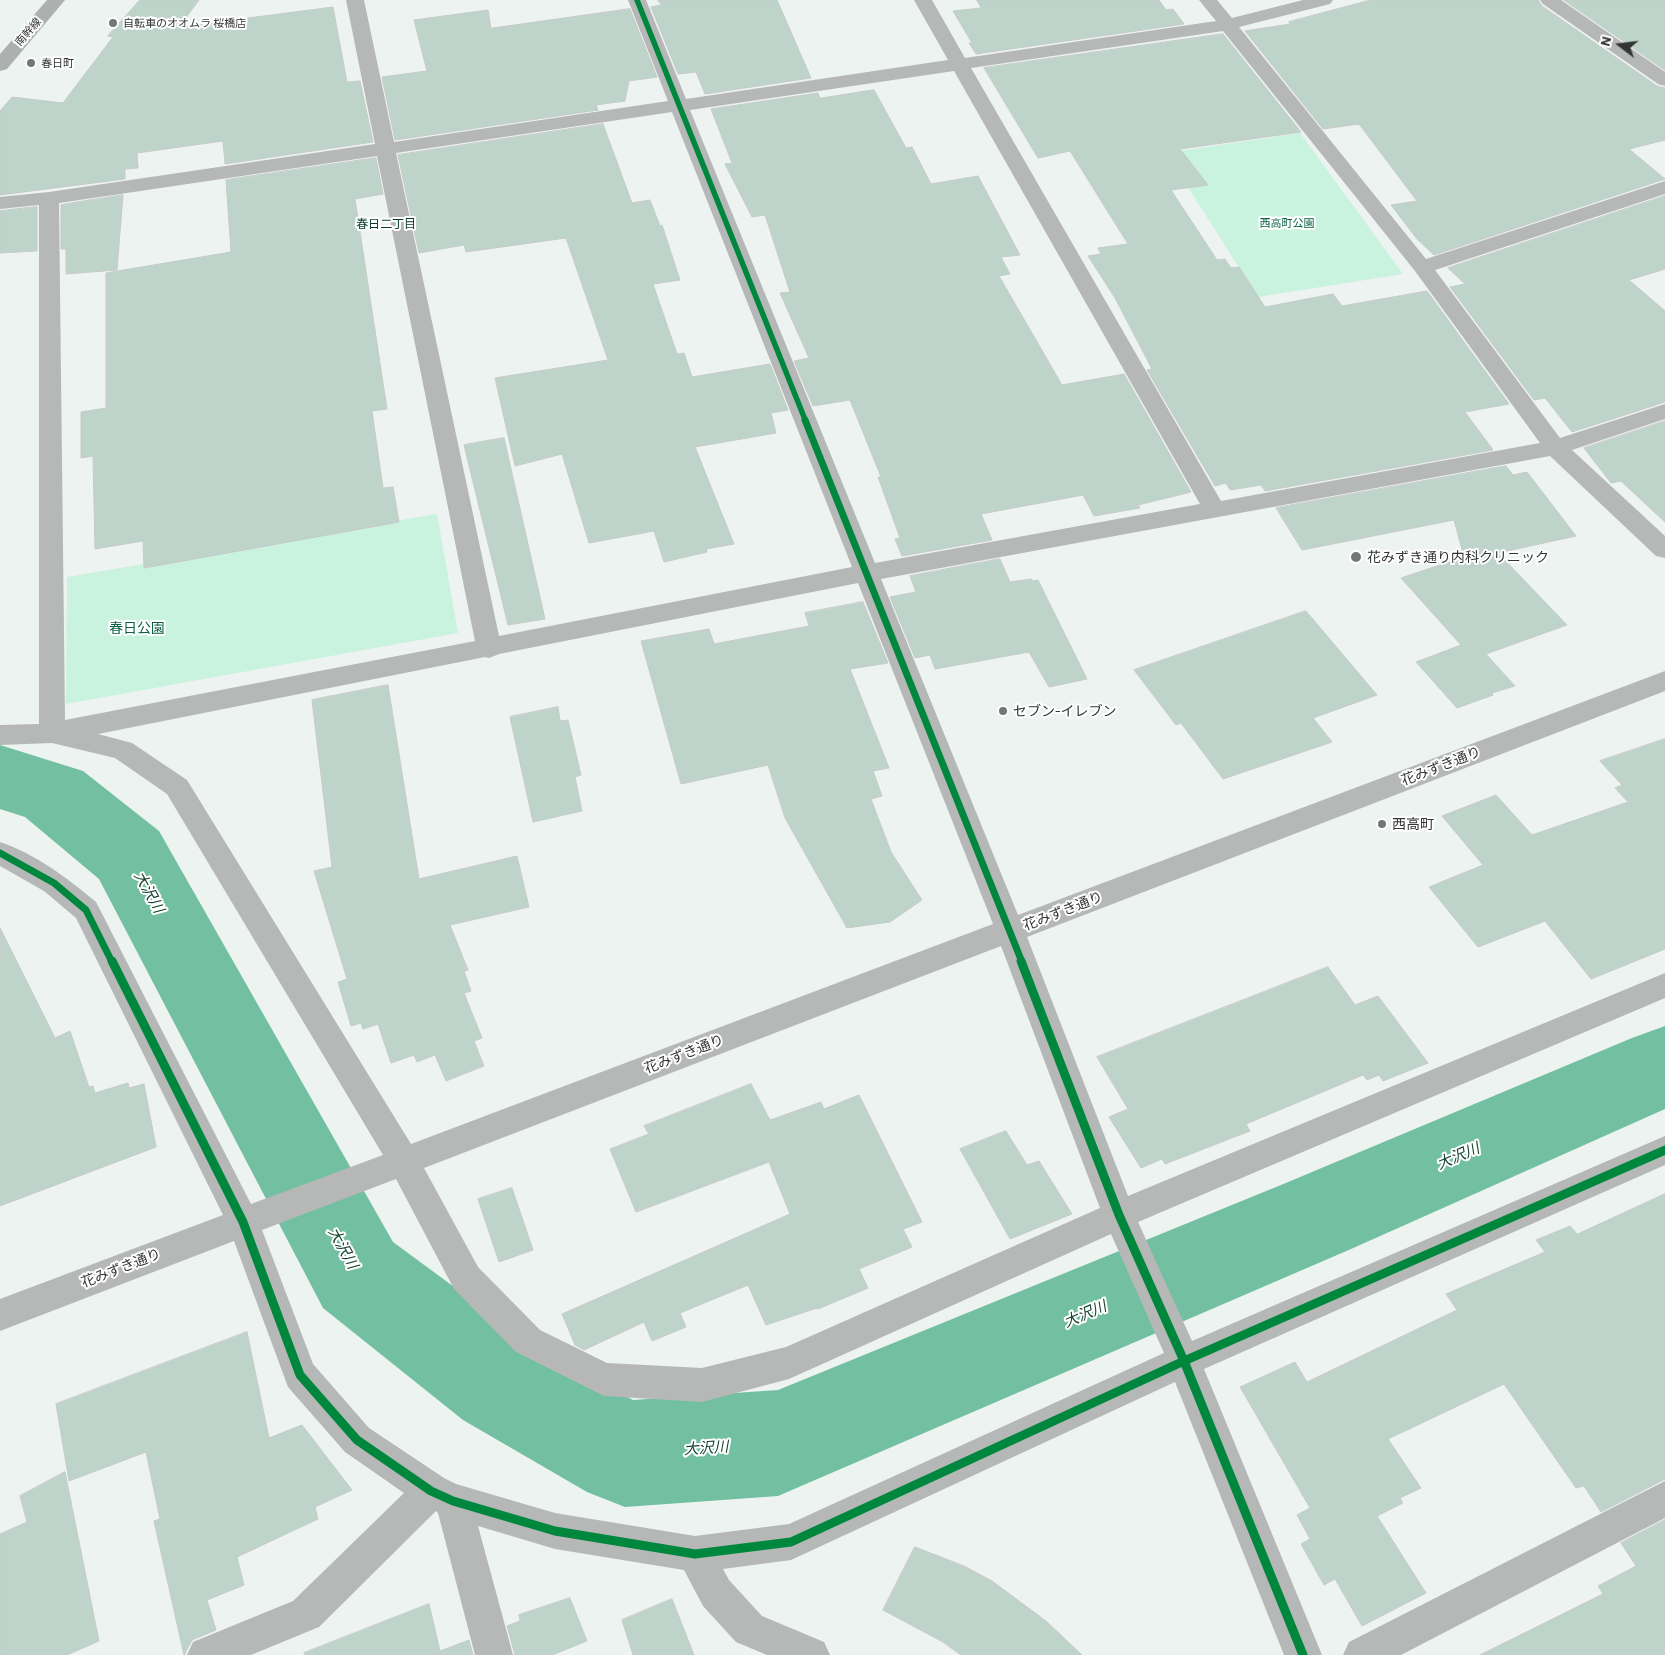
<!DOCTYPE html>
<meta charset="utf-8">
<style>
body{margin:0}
#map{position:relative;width:1665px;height:1655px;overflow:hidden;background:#edf3f0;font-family:Barlow,sans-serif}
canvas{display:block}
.north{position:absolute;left:1595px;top:20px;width:50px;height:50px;-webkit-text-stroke:4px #fff;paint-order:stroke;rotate:285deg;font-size:14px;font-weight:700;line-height:20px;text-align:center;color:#323533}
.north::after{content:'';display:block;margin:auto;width:18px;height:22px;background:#323533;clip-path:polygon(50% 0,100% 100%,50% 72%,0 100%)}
</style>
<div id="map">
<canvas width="1665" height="1655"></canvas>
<div class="north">N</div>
</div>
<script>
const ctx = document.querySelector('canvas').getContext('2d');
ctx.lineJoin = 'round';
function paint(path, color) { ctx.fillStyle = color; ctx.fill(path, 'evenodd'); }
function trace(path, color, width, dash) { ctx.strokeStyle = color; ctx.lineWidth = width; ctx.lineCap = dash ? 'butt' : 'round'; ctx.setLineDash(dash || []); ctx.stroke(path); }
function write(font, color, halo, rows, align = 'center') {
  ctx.font = font + ' Barlow,"Noto Sans JP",sans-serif'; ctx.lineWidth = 4; ctx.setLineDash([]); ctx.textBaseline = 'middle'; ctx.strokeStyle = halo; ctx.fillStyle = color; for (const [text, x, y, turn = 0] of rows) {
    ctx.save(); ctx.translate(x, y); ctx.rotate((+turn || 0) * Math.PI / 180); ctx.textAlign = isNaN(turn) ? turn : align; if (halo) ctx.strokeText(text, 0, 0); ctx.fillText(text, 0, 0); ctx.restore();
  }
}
paint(new Path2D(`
 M1300,133L1403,274L1258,297L1166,153Z
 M437,514L458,633L66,704L67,577Z`), '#c9f2df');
paint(new Path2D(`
 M0,745L83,771L159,831L393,1242L537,1348L633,1400L778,1390L1281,1185L1632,1038L1665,1026V1109L1351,1249L778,1496L625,1507L587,1492L463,1420L323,1308L99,879L25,817L0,809Z`), '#72bfa2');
const building = new Path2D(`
 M140,0H199L179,27L333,7L347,82L360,81L373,142L225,164L223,141L137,153L138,168L125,169V179L0,195V111L12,97L63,103L113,37L108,36Z
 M658,0H777L811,78L705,94L696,72L678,74L651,7L661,5Z
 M977,0H1159L1166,10L1173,9L1184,24L976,54L969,43H972L953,11L981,8Z
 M1371,0H1538L1542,6L1657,86L1665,88V140L1629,149L1665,179L1434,255L1417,239L1391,205L1417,201L1359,124L1323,129L1245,31L1290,24L1289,22Z
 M1564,0H1665V70Z
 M630,9L657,77L629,81L625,101L596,105L598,110L395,140L382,77L427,71L414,20L488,10L491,28Z
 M1223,34L1301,132L1180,149L1208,185L1171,190L1217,260L1225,259L1231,268L1239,267L1265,307L1333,294L1342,306L1427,291L1509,404L1465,412L1493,450L1265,491L1261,485L1230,490L1226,483L1215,486L1147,370L1152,369L1115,298L1088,256L1101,254L1098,248L1128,244L1070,151L1038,158L984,68Z
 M874,90L906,148L912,147L931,184L978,176L1020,255L1001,257L1010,274L999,276L1062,385L1124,374L1191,492L1138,505L1140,508L1094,516L1083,495L981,514L992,540L902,556L895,539L900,538L878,477H881L850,400L813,406L794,361L809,358L780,293L790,292L765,215L752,217L725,164L732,163L711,109L818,93L820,98Z
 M603,124L632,203L650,200L660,226L662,225L680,280L653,284L677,354L684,353L692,377L770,364L788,410L771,413L776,433L695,447L734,544L706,549L707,552L664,562L654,531L589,543L562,454L515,466L495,378L608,360L566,238L466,252L464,245L419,253L398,155Z
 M376,158L383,194L355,199L387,409L372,411L383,488L393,487L399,522L144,568L143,541L95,549L93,456L81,458V412L106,408V273L231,252L226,180Z
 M123,195L117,270L66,274V249H61V205Z
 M1665,196V269L1629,280L1665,311V402L1572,432L1545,398L1534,400L1450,287L1465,284L1448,268Z
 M37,207V251L0,253V211Z
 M1665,421V522L1621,481L1611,483L1584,448Z
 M504,438L545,619L508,625L464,445Z
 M1506,466L1513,475L1527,472L1576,536L1498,553L1567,625L1486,654L1515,686L1492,693L1493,695L1457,708L1416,662L1461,645L1401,578L1464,557L1454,520L1302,550L1276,508Z
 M1000,559L1010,582L1031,579L1033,581L1038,580L1087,679L1049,687L1029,652L935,669L930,655L915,658L890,597L916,592L910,576Z
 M863,602L888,663L850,669L889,768L873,771L882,796L871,799L891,852L922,900L890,922L847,928L785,818L768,765L681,784L641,641L709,629L714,644L809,626L805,613Z
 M1306,611L1377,695L1313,718L1332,742L1223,779L1181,723L1176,725L1134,670Z
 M388,685L419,879L517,856L529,907L450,925L468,970L464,971L471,991L464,993L482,1038L474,1041L484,1066L446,1081L435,1055L417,1062L414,1055L391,1063L378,1024L363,1029L361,1023L351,1026L338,982L347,979L314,871L332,867L312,700Z
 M558,707L560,721L568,720L581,775L575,777L582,811L533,822L510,717Z
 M1665,739V949L1591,979L1545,921L1478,947L1429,887L1483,865L1442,816L1496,795L1532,835L1628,802L1615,788L1622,785L1600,761Z
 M0,928L55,1038L70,1031L89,1087L93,1086L95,1093L128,1083L129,1088L144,1084L156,1147L0,1206Z
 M1328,967L1355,1005L1378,996L1428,1063L1383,1081L1379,1075L1367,1080L1363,1075L1246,1124L1250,1131L1165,1164L1162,1159L1141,1168L1109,1117L1128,1109L1097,1057Z
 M751,1084L770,1120L821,1102L824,1109L859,1095L922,1222L903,1229L912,1247L859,1269L868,1288L818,1309L817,1308L766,1325L748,1285L680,1313L686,1327L652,1341L644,1322L584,1350L575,1345L562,1314L790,1214L769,1162L636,1212L610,1149L649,1134L644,1126Z
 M1006,1131L1027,1165L1039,1161L1072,1214L1010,1239L960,1149Z
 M512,1188L533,1250L499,1262L478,1199Z
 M1665,1194V1479L1601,1512L1584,1486L1576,1488L1504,1384L1388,1439L1421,1488L1400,1498L1403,1503L1377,1516L1426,1593L1362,1626L1335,1579L1324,1585L1301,1544L1310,1539L1297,1515L1310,1508L1240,1387L1295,1362L1307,1382L1457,1310L1446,1294L1545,1252L1536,1240L1570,1226L1577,1234Z
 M247,1332L269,1438L302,1425L352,1490L315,1507L318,1519L237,1557L244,1585L207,1600L216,1630L192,1640L184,1655L154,1521L160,1519L146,1452L69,1481L56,1404Z
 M65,1472L99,1641L67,1655H0V1534L27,1522L20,1496Z
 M1665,1520V1655H1480L1603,1594L1598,1586L1636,1566L1621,1543Z
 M915,1547L964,1566L992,1581L1046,1621L1082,1655H961L943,1642L883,1610Z
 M570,1598L587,1641L552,1655H515L507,1626L520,1621L519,1615Z
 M672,1599L694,1655H633L622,1620Z
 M429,1604L440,1651L469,1640L473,1655H305L304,1653Z`);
paint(building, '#bed4cb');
trace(building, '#c6cac8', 1);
paint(new Path2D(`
 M346,0H364L394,142L668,101L628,0H646L686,99L948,60L914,0H932L965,58L1216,21L1199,0H1217L1232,18L1303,0H1333L1330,4L1239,27L1426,259L1665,181V194L1435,270L1560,438L1665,404V419L1572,450L1665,536V558L1656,556L1550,456L881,579L1018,915L1665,671V691L1027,937L1128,1196L1665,973V998L1138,1222L1192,1341L1665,1136V1165L1204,1369L1322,1655H1284L1175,1382L791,1560L723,1569L729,1580L762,1616L824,1642L830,1655H767L736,1642L703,1606L684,1570L555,1549L478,1526L513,1655H475L438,1513L436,1511L319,1627L251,1655H187L193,1642L293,1601L404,1493L345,1452L288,1387L234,1241L0,1331V1299L223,1215L76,918L44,891L0,866V842C36,854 67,878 96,902L251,1204L383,1155L167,794L115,758L52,743L0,745V725L39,724V205L0,209V197L49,192L375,144ZM1223,31L1415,271L1540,443L1221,501L971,68ZM954,71L1200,504L875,563L690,110ZM672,112L852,567L499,636L396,153ZM377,156L475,641L65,720L59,203ZM858,583L993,924L411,1144L187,780L132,743L98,734L485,657L489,658L499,654ZM1001,946L1100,1208L786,1347L702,1368L607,1363L540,1330L478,1267L424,1168ZM396,1179L454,1289L516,1352L604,1396L702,1402L789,1379L1111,1234L1164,1353L789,1524L695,1536L555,1513L456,1484L444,1478L369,1428L313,1364L262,1230Z
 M1540,0H1561L1665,72V86L1658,84L1543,4Z
 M1665,1481V1518L1401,1655H1343L1349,1642Z`), '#b5b8b6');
paint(new Path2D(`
 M47,0H65L7,69L0,71V54Z`), '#acb0af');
trace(new Path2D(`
 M637,0L806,422`), '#00873e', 5.5);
trace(new Path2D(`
 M805,420L1022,962
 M0,853L54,883L86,910L112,962`), '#00873e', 7);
trace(new Path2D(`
 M112,961L243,1222L300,1375L357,1440L431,1491L453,1501L555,1531L695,1554L791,1542L1184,1361L1665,1150
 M1021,961L1119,1215L1184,1361L1303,1655`), '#00873e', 9);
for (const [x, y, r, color] of [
 [113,23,5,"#737875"],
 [31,63,5,"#737875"],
 [1356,557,6,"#737875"],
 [1003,711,5,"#737875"],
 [1382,824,5,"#737875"]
]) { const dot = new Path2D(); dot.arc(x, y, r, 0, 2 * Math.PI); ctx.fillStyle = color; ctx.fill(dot); trace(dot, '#fff', 2); }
write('11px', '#323533', '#fff', [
 ["自転車のオオムラ 桜橋店",123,23],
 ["春日町",41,63]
], 'left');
write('11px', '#323533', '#fff', [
 ["南幹線",28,32,-49]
]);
write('11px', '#095f43', '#fff', [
 ["西高町公園",1287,223]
]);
write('12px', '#093a29', '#fff', [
 ["春日二丁目",386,224]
]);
write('14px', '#323533', '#fff', [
 ["花みずき通り内科クリニック",1367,557],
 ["セブン-イレブン",1013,711],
 ["西高町",1392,824]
], 'left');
write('14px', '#095f43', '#fff', [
 ["春日公園",137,628]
]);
write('14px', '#323533', '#fff', [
 ["花みずき通り",1441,766,-21],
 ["花みずき通り",1063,911,-21],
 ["花みずき通り",684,1054,-21],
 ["花みずき通り",121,1268,-21]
]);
write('italic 15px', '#154231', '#fff', [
 ["大沢川",149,892,61],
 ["大沢川",1458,1156,-23],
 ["大沢川",343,1248,61],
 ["大沢川",1085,1314,-23],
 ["大沢川",706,1448,-4]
]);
</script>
